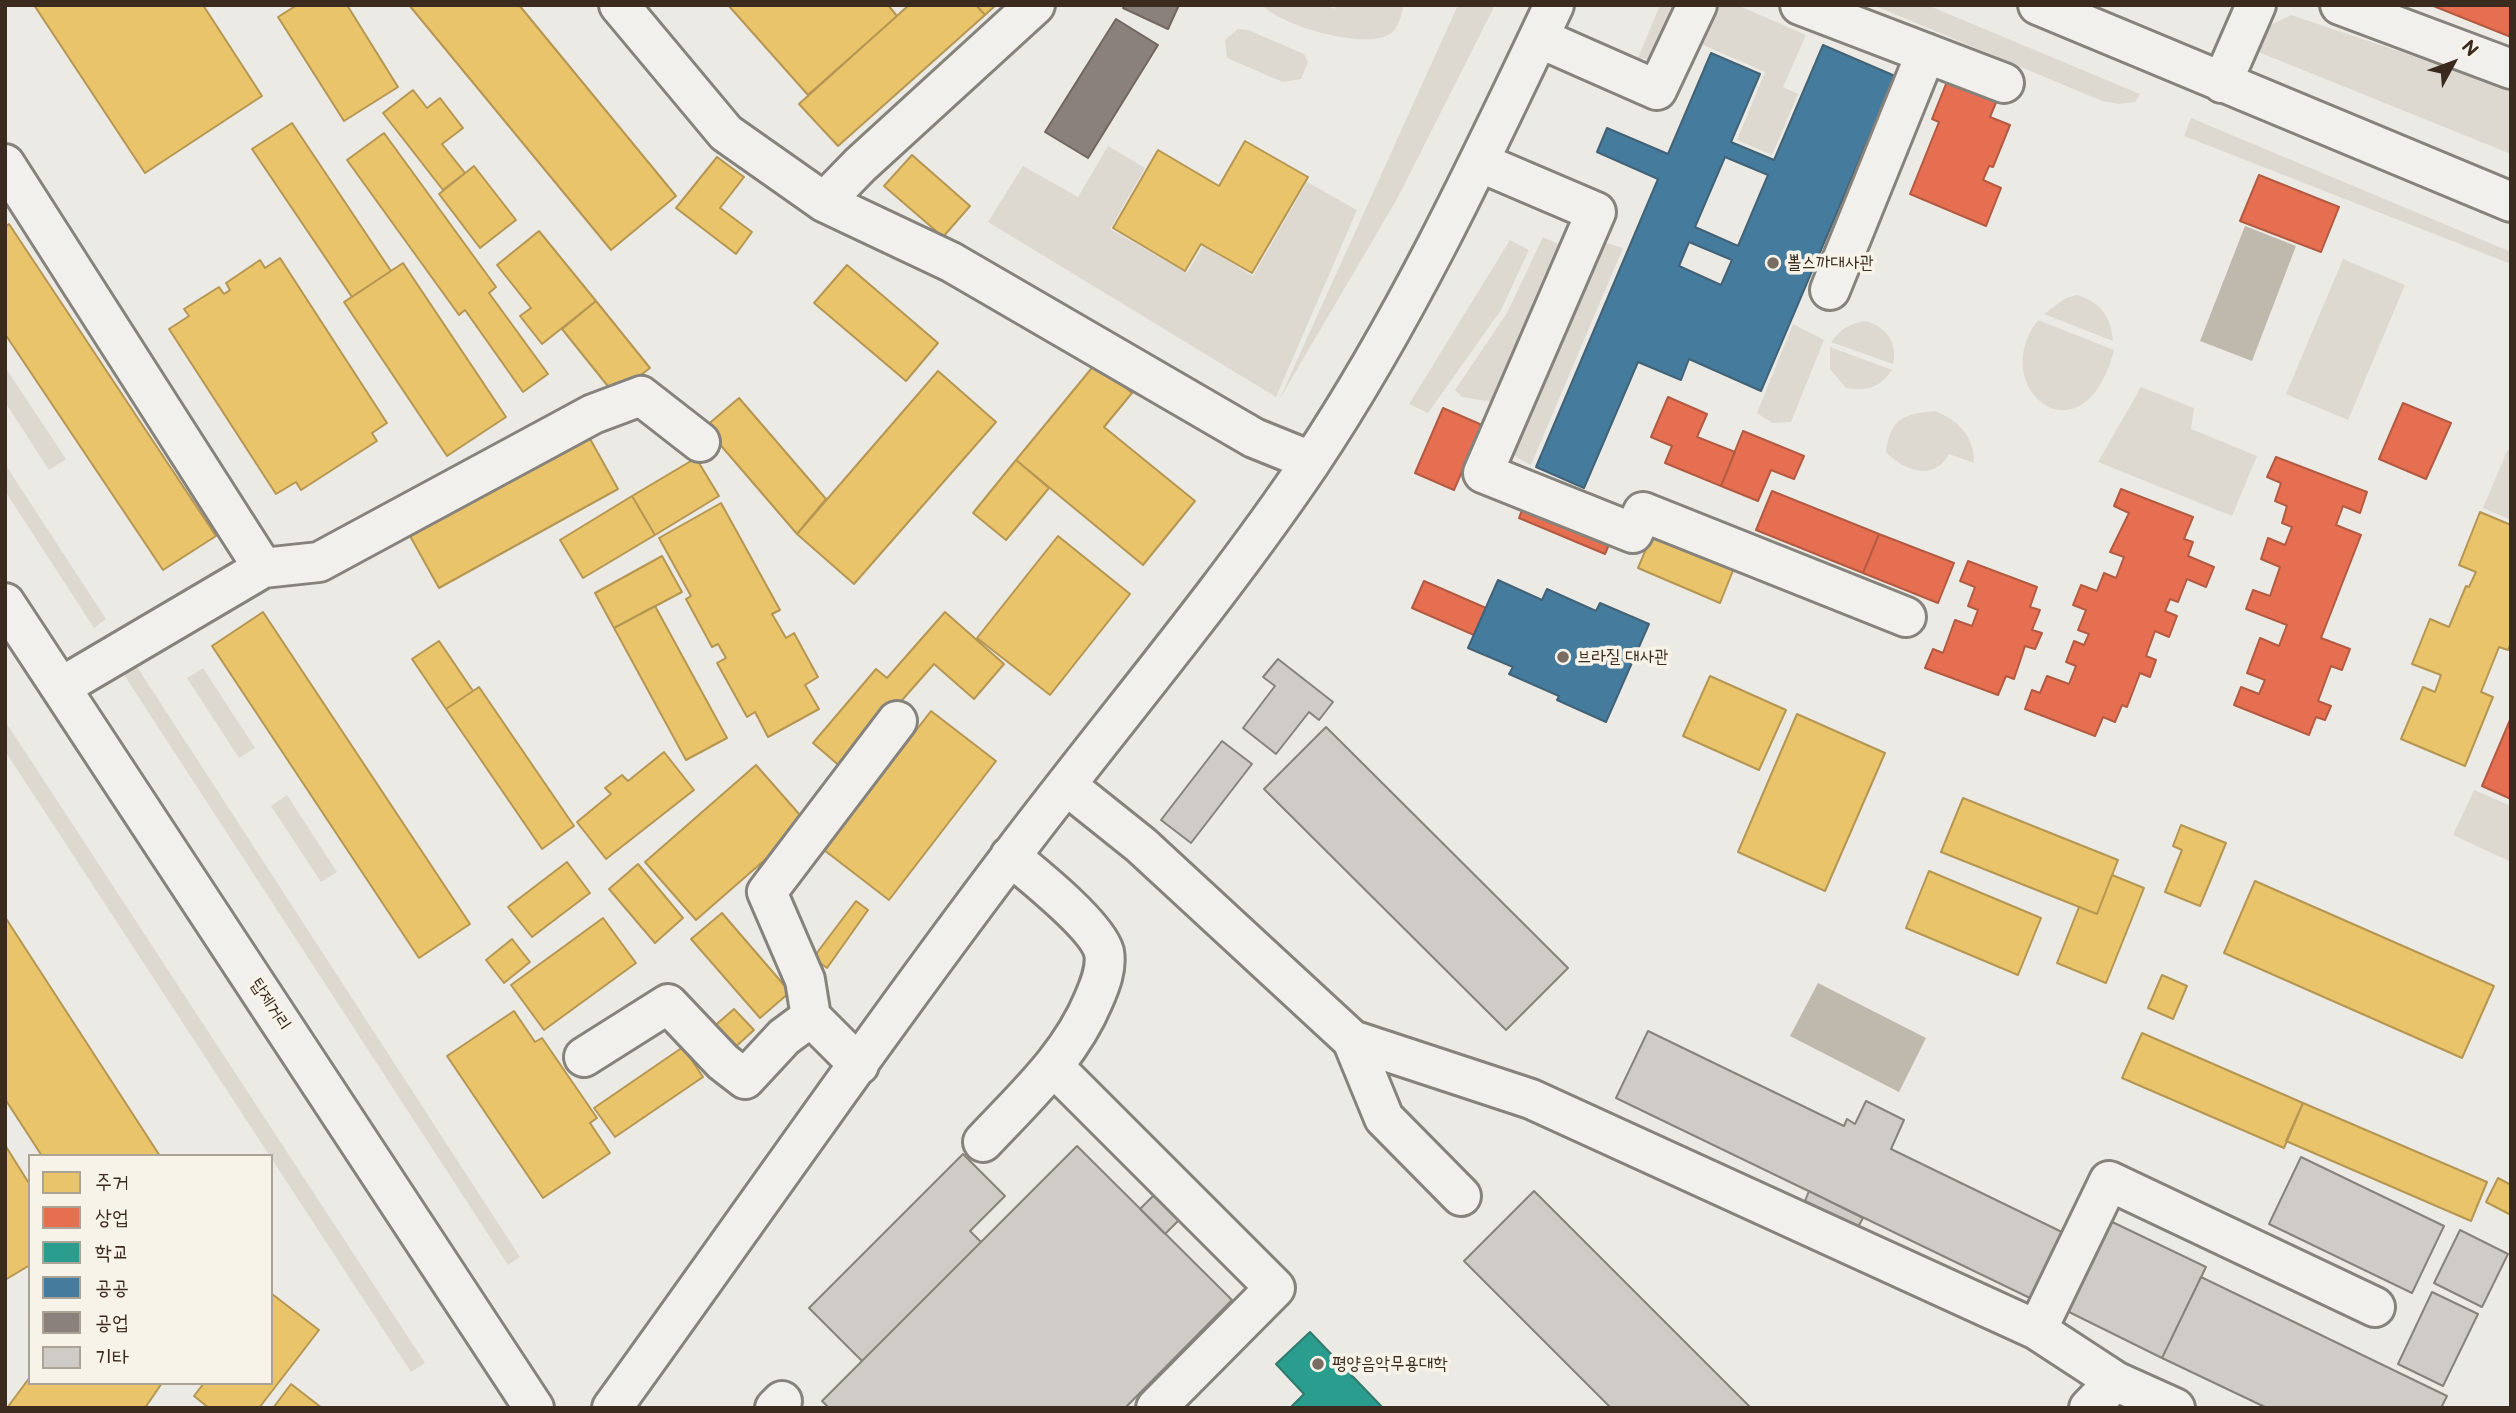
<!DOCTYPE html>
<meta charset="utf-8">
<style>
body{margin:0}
#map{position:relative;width:2516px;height:1413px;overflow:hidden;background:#eceae4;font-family:"Balsamiq Sans","Poor Story",sans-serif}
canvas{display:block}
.frame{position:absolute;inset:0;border:7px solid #3b2a1e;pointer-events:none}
.legend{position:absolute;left:28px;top:1154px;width:245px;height:231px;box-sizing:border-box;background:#f7f3e8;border:2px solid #aca397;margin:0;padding:9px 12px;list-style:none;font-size:21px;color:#3b2a1e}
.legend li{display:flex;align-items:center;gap:14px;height:35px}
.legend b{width:35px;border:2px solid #aca397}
.north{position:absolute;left:2418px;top:28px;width:70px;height:70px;-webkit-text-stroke:5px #f7f3e8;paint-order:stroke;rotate:49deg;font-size:19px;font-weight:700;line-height:28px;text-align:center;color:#3b2a1e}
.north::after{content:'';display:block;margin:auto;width:24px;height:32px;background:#3b2a1e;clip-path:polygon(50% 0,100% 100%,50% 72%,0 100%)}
</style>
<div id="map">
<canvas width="2516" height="1413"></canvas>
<div class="frame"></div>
<ul class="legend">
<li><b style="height:19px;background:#e9c46a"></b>주거</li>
<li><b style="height:19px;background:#e76f51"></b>상업</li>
<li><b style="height:19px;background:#2a9d8f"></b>학교</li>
<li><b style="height:19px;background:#457b9d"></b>공공</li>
<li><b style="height:19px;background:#8a817c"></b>공업</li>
<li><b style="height:19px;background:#cfccc7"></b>기타</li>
</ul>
<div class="north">N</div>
</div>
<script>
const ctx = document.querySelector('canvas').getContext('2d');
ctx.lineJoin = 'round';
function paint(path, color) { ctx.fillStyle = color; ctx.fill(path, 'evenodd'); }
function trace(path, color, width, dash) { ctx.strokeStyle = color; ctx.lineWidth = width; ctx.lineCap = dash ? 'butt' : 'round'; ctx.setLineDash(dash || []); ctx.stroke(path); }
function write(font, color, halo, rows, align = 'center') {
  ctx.font = font + ' "Balsamiq Sans","Poor Story",sans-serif'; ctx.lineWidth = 7; ctx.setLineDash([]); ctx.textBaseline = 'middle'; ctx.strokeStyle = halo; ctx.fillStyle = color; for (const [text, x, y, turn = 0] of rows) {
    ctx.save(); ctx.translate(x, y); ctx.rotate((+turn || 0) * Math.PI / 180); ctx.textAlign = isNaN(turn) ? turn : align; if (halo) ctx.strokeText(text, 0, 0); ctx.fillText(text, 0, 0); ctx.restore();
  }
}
paint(new Path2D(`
 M1262,5H1325L1335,9L1336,5H1404C1401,15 1399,28 1390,34C1365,50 1281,26 1262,5Z
 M1458,5H1495L1397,199L1279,400Z
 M1660,5H1678L1653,60L1638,58Z
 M1720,5H1737L1806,35L1783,87L1798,94L1772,155L1737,140L1765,72L1703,45Z
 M1873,5H1927L2140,94L2135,102L2119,104L2102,101Z
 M2291,15L2511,89V154L2251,49L2261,30Z
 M1238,29L1248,30L1304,54L1308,62L1301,79L1283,82L1227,58L1225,40Z
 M2191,118L2511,252V264L2184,136Z
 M1108,146L1145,168L1110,229L1187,273L1203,246L1253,276L1307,182L1357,210L1276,397L988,222L1023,166L1078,197Z
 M1543,237L1558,244L1532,303L1538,307L1492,402L1462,397L1455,390L1507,313Z
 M1510,240L1529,250L1501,310L1428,413L1409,404Z
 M1607,243L1623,248L1531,465L1516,457L1510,450L1598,246Z
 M2343,259L2405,285L2348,420L2286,394Z
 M2077,295C2101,302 2111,317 2113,341L2044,314L2066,298Z
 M2038,320L2114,350C2084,467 1985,389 2038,320Z
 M1865,321C1886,326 1898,343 1893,364L1831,342C1841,329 1849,324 1865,321Z
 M1793,324L1824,340L1791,422L1772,423L1757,413Z
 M1830,347L1892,370C1880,387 1867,392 1846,388L1830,369Z
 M5,367L66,459L49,470L5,402Z
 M2141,387L2194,408L2191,429L2257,456L2232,516L2098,462Z
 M1935,411C1959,421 1974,436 1974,463L1949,454C1934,482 1904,471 1886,452C1890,419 1903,414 1935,411Z
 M2511,448V520L2483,508L2507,451Z
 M5,464L106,619L94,628L5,491Z
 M130,656L520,1257L508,1265L117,664Z
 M203,668L255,748L239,758L187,678Z
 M5,721L425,1363L411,1372L5,751Z
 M2474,790L2511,806V862L2453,835Z
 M287,795L337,872L321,882L271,806Z`), '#ddd9d0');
paint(new Path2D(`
 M2245,226L2296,246L2252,361L2200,341Z
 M1818,983L1926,1038L1899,1092L1790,1036Z`), '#beb8ad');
const homes = new Path2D(`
 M34,5H203L262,96L145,173Z
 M297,5H347L398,87L344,121L278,17Z
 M409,5H519L676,196L611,250Z
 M728,5H888L897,16L808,95Z
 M909,5H976L985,15L838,146L799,104Z
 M976,5H996L985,15Z
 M413,90L427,108L440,98L463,128L442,144L465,173L443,190L383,113Z
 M292,123L391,271L352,297L252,149Z
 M384,133L496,287L489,293L548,374L523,392L465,310L459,315L347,160Z
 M1245,141L1308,177L1252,273L1201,244L1185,271L1113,228L1158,150L1219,186Z
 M912,155L970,206L943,237L884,186Z
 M717,157L744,177L720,208L752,232L736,254L676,208Z
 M474,166L516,220L480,248L439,194Z
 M9,224L216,536L163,570L5,334V227Z
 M539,231L596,301L542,344L520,316L531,308L497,265Z
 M280,258L387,423L372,433L377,441L301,490L296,482L276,494L169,329L189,316L184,309L219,287L224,294L230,290L226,283L260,260L265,268Z
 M403,263L506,417L447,456L344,302Z
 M847,265L938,343L906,381L814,303Z
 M596,301L650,368L615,395L562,329Z
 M1096,363L1132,393L1104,427L1195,501L1143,565L1016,460Z
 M938,371L996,422L854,584L797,534Z
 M739,398L826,499L797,534L705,427Z
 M589,437L618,489L439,588L410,536Z
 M696,458L719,496L655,535L632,496Z
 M1016,460L1049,488L1006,540L973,513Z
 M632,496L655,535L583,578L560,540Z
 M721,503L780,610L772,614L786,638L794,633L818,677L805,685L819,709L768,737L755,712L747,717L717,663L726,658L718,644L712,647L686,599L691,596L659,538Z
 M2480,512L2511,525V642L2508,650L2499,647L2481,692L2493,697L2465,766L2401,739L2423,687L2435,692L2441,675L2412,664L2430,619L2449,627L2466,586L2469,587L2476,572L2459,565Z
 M1655,528L1736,563L1720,603L1638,568Z
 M1058,536L1130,594L1050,695L977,638Z
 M662,556L682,592L614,628L595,593Z
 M655,606L727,738L686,760L614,628Z
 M263,612L470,924L419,958L212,646Z
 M945,612L1004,664L974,699L934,664L842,768L813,743L876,669L887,678Z
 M439,641L473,691L446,709L412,659Z
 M1710,676L1786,710L1759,770L1683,736Z
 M479,687L574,826L542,849L446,709Z
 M931,711L996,761L889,900L824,850Z
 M1797,714L1885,753L1825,891L1738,852Z
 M664,752L694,790L606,859L577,822L611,794L605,788L622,775L628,781Z
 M756,765L807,823L696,920L645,862Z
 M1963,798L2118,860L2097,914L1941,852Z
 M2181,825L2226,843L2200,906L2165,892L2182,850L2173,846Z
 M567,862L590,893L532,937L508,907Z
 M638,864L683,918L655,943L609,889Z
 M1929,871L2041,918L2018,975L1906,928Z
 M2112,875L2144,888L2106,983L2057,963L2079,907L2097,914Z
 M2255,881L2494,986L2462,1058L2224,953Z
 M856,901L868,910L827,968L813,958Z
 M722,913L790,992L760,1018L691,939Z
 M5,917L160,1156H42L5,1099Z
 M603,918L636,963L544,1030L511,985Z
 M512,939L530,962L504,983L486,960Z
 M2162,975L2187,986L2173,1019L2148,1008Z
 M734,1009L754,1030L731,1051L711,1029Z
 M514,1011L535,1042L542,1038L597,1118L590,1123L610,1153L543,1198L447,1056Z
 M2142,1033L2303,1103L2284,1148L2122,1078Z
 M683,1047L703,1077L615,1137L594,1108Z
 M2303,1103L2487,1182L2471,1221L2286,1141Z
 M5,1145L30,1185V1265L5,1280Z
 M2498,1178L2511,1185V1215L2486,1202Z
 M272,1294L319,1330L259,1408H209L194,1396L204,1383H271Z
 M30,1377V1383H162L145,1408H7Z
 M291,1384L322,1408H273Z`);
paint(homes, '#e9c46a');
trace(homes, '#b59653', 2);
const shops = new Path2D(`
 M2431,5H2511V37Z
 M1948,79L1997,100L1990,117L2010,125L1993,167L1989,166L1983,180L2001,188L1986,226L1910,194L1939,122L1932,119Z
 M2259,175L2339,207L2321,252L2240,221Z
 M1668,397L1707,414L1697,437L1735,452L1721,486L1665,463L1672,446L1651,437Z
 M2403,403L2451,423L2426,479L2379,459Z
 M1443,408L1482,425L1454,490L1415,473Z
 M1743,431L1804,456L1794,479L1771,470L1758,501L1721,486Z
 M2276,457L2367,492L2360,513L2343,506L2336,525L2361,535L2321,638L2350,649L2342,670L2331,666L2318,701L2331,706L2325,720L2316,717L2309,735L2234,705L2241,687L2259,694L2265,680L2247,673L2260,638L2279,646L2287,625L2246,609L2253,590L2270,596L2280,567L2261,559L2268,538L2285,545L2292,527L2282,523L2287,506L2275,501L2281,483L2267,477Z
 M2121,489L2193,517L2184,539L2193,542L2188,556L2214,567L2206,587L2187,579L2178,602L2170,599L2165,611L2177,616L2169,637L2155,631L2146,656L2156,660L2150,677L2140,673L2127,707L2122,705L2115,722L2103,717L2095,736L2025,709L2032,690L2040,693L2047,676L2069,684L2076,666L2066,662L2074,641L2084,645L2089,634L2078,630L2086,610L2073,605L2081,585L2097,591L2104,573L2116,578L2124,557L2110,552L2129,513L2114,506Z
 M1772,491L1879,534L1863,573L1756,530Z
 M1524,505L1610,542L1605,554L1519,518Z
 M1879,534L1954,563L1938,603L1863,573Z
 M1968,561L2037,587L2030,607L2040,610L2032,630L2042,633L2035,649L2025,646L2014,679L2006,676L1998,695L1925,668L1933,649L1943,653L1955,620L1972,626L1978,610L1968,606L1975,587L1960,581Z
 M1424,581L1486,608L1474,635L1412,608Z
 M2510,720L2511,721V799L2482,786Z`);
paint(shops, '#e76f51');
trace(shops, '#b35a42', 2);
const schools = new Path2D(`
 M1310,1332L1383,1408L1291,1407L1304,1394L1276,1364Z`);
paint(schools, '#2a9d8f');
trace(schools, '#2f7a6d', 2);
const public = new Path2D(`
 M1823,45L1895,76L1761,391L1689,359L1681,380L1638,362L1584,488L1536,467L1658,179L1597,152L1607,128L1668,154L1711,53L1760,74L1731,142L1774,160ZM1725,157L1768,175L1738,246L1695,227ZM1689,242L1732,260L1721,285L1679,266Z
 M1498,580L1542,600L1547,589L1596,611L1600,603L1649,624L1606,722L1557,700L1559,696L1509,674L1513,667L1468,648Z`);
paint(public, '#457b9d');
trace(public, '#426377', 2);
const industry = new Path2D(`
 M1125,5H1179L1168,29L1123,8Z
 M1116,19L1158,45L1088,158L1045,132Z`);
paint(industry, '#8a817c');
trace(industry, '#726760', 2);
const building = new Path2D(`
 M1278,659L1333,702L1319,720L1309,712L1276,754L1243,728L1275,686L1263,677Z
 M1326,727L1568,968L1506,1030L1264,789Z
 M1222,741L1252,764L1191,843L1161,820Z
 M1648,1031L1844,1126L1847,1119L1855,1124L1866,1101L1904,1120L1891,1149L2064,1233L2032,1299L1616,1098Z
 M1077,1146L1232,1300L1125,1408H829L822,1401Z
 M963,1154L1005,1196L970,1231L981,1242L862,1361L809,1308Z
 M2301,1157L2444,1226L2412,1293L2269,1224Z
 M1534,1191L1751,1408H1611L1464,1261Z
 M1809,1191L1863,1218L1858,1227L1805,1201Z
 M1157,1192L1182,1217L1165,1234L1140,1209Z
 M2106,1219L2206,1267L2162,1358L2063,1309Z
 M2460,1230L2508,1254L2482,1307L2434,1283Z
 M2201,1277L2447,1396L2441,1408H2267L2162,1358Z
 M2432,1292L2478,1314L2443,1386L2398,1364Z`);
paint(building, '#cfccc7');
trace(building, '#86827c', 2);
const minor = new Path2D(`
 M619,5L726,133L824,202L951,262L1254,438L1311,461
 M1800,5L2004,83
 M2038,5L2511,202
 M2340,5L2511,69
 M1539,38L1657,90L1697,5
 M2222,83L2256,5
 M1479,162L1596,212L1483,473L1633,533L1643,512L1906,617
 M5,164L263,568
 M824,202L860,165L1035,5
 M1830,290L1926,53
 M61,687L263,568L319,562L593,414L641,396L700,442
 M1066,785L1141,845L1352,1040L1384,1118L1461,1196
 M1352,1040L1531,1099L2037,1330L2115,1381L2175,1408
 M584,1057L668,1004L723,1062L745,1079L784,1037L811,1017
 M859,1065L811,1017L805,980L767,892L897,721
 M1054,1067L1275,1288L1156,1408
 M983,1142C1025,1097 1070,1057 1094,999C1100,985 1107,968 1104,952C1097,926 1032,874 1010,856
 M2037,1330L2109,1181L2375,1307
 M612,1408C745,1224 874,1037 1011,856C1110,725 1218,599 1310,463C1406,319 1480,161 1554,5
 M775,1408L782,1401
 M2089,1408L2115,1381`);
const major = new Path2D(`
 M5,603L534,1408`);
trace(minor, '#86827c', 44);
trace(major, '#86827c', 44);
trace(minor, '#f1f0ec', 38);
trace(major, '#f1f0ec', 38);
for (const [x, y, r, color] of [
 [1773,263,7,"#796d63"],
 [1563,657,7,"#796d63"],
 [1318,1364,7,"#796d63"]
]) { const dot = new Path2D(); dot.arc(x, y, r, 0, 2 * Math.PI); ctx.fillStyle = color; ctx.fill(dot); trace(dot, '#f7f3e8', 2.5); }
write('18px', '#3b2a1e', '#f7f3e8', [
 ["뽈스까대사관",1787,263],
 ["브라질 대사관",1577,657],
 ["평양음악무용대학",1332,1364]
], 'left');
write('18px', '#3b2a1e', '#f7f3e8', [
 ["탑제거리",270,1005,57]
]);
</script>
